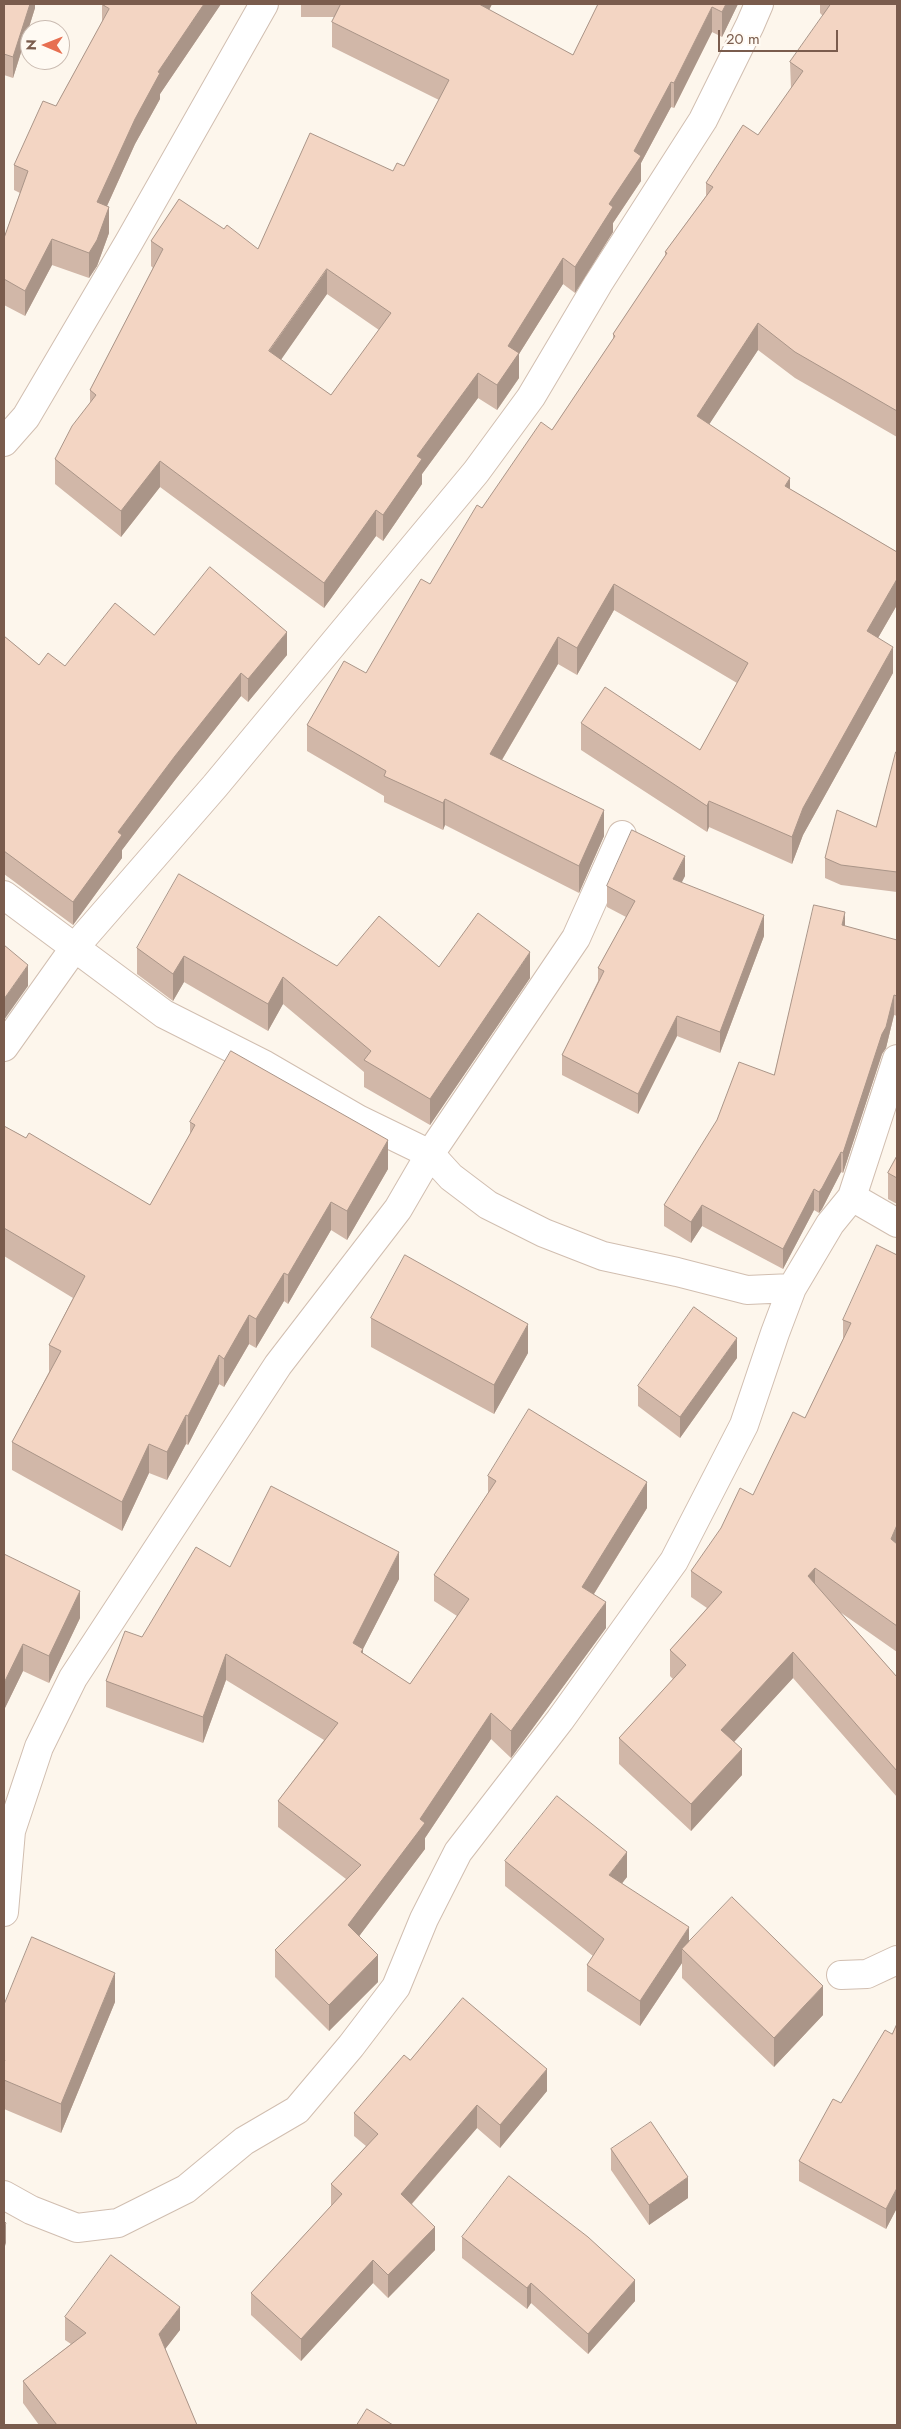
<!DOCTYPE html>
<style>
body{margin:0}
#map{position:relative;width:901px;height:2429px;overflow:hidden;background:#fdf6ec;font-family:Jost,sans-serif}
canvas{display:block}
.frame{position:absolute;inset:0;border:5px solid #7a5c4d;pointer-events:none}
.north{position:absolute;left:20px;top:20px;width:50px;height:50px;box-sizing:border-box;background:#fffaf3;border:1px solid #cabbb1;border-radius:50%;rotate:271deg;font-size:14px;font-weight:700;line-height:20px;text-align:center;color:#7a5c4d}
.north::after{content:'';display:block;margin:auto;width:18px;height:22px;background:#e76f51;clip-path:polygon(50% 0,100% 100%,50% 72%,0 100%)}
.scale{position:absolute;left:718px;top:30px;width:120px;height:22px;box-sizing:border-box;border:2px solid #7a5c4d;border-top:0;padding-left:6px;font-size:15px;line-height:18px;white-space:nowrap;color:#7a5c4d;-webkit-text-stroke:4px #fffaf3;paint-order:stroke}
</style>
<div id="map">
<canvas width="901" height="2429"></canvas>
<div class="frame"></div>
<div class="north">N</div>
<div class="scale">20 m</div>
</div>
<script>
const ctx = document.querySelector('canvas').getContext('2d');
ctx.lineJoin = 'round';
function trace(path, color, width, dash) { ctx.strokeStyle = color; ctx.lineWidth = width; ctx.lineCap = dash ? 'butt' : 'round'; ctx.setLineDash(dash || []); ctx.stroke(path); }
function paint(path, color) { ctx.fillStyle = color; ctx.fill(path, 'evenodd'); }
const minor = new Path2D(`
 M4,442L26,417L129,242L264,4
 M4,895L164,1014L265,1065L358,1119L430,1154L451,1177L488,1205L544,1233L603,1256L677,1272L747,1290L792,1288
 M4,1047L75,947L215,786L476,472L531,397L598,284L703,120L750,25L759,4
 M852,1197L897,1223
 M4,1912L11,1831L39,1747L73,1678L278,1365L398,1209L430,1154L576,938L622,835
 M841,1975L867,1974L897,1960
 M4,2195L31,2210L77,2228L118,2223L186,2189L244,2141L297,2110L351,2046L396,1987L424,1919L458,1852L560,1720L674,1561L744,1425L775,1333L792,1288L830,1224L852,1197L897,1059`);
trace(minor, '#d1beb0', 30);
trace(minor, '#fff', 28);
paint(new Path2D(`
 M4,4H35V8L13,78L4,75Z
 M102,4H221L160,94V99L135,144L107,206L109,233L97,266L89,278L52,265L25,316L4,305V238L20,193L14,190V165L56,106L102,22Z
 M301,4H492L489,10L573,55L598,4H738L722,37L712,32L674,108L671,107L641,163V181L613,223V232L575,293L563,284L519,354V378L497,410L478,398L422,474V484L383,541L376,536L324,608L160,487L121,537L55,484V459L90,403V390L153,268L151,266V241L224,229L258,249L404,166L439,100L332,47V22L334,17H301ZM327,294L379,330L331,395L280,360Z
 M820,4H897V437L795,378L758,350L709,424L790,489L897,552V605L878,638L893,673L803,835L792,864L709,827L707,832L581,750V723L700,750L737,683L614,610L577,675L558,664L502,760L604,836L579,893L445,825L443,830L384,802V796L307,751V725L366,673L430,584L482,508L552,430L613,339V334L665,256V252L706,196V183L758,135L791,89L790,62L823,16L820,13Z
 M154,635L287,655L248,702L241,696L175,780L122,850V858L73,925L4,874V636L39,665L65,666Z
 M897,752V892L841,885L825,878V858L876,827Z
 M685,876L681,882L764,936L720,1053L677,1036L638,1114L562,1075V1055L598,981V968L626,917L607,907V886Z
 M845,926L897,940V1016L894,1015L886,1048L882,1054L843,1173L841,1172L822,1209L819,1213L814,1210L783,1269L702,1226L691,1243L664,1226V1205L774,1075Z
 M137,948L337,966L439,967L530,978L430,1125L364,1087V1072L283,1004L268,1031L184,982L173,1001L137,974Z
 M190,1122L388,1169L347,1240L331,1230L288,1304L284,1301L256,1348L249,1344L224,1387L219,1384L188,1445L186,1444L167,1480L149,1473L122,1531L12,1470V1442L49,1372V1345L73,1298L4,1256V1126L150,1205L190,1134Z
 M897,1156V1204L888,1199V1173Z
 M897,1255V1652L840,1612L897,1677V1797L793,1678L734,1742L742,1775L691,1831L619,1764V1738L673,1679L670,1676V1650L707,1608L691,1597V1571L753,1495L805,1418L843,1339V1320Z
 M371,1318L528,1353L494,1414L371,1347Z
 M737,1358L680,1438L638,1406V1386Z
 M488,1476L647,1508L594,1594L606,1628L511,1758L491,1739L425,1838V1849L359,1936L378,1982L329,2031L275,1977V1950L346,1879L278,1827V1801L324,1740L226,1680L203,1743L106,1707V1681L142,1637L230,1567L399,1579L363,1649V1653L410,1684L457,1616L434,1601V1575L488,1493Z
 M4,1554L80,1618L49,1683L23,1671L4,1710Z
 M505,1861L627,1877L622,1883L689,1941L823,2015L774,2067L682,1978V1963L640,2026L587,1991V1965L593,1956L505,1886Z
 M115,2002L61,2133L4,2109V2005Z
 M897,2024V2208L886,2229L799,2181V2161L892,2034Z
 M410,2060L547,2091L500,2148L477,2128L412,2204L435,2250L388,2298L373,2283L301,2361L251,2315V2293L331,2206V2184L366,2146L354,2136V2113Z
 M611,2149L688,2198L649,2225L611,2170Z
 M462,2237L635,2301L588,2354L531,2303L527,2309L462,2258Z
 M65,2317L180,2330L165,2349L197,2425H39L23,2403V2381L71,2344L65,2340Z`), '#d1b7a8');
paint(new Path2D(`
 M30,4H35V8L13,78V57Z
 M204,4H221L160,94V99L135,144L97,228V202L135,119L158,72Z
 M480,4H492L479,30Z
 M726,4H738L722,37V12Z
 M712,7V32L674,108V83Z
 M671,82V107L641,163V181L613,223V232L575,293V267L609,204L634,151Z
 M109,207V233L97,266L89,278V253Z
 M52,239V265L25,316V291Z
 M563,258V284L519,354V378L497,410V385L508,346Z
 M327,269V294L269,377V351Z
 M758,323V350L697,443V416Z
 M478,373V398L422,474V484L383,541V515L417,456Z
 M160,461V487L121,537V511Z
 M790,478V505L785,486Z
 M376,510V536L324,608V583Z
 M897,579V605L867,657V631Z
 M614,584V610L577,675V648Z
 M287,632V655L248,702V679Z
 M558,637V664L490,780V754Z
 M893,647V673L803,835L792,864V837L803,808Z
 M241,673V696L175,780L122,850V858L73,925V902L118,832L175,756Z
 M445,799V825L443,830V803Z
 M709,801V827L707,832V806Z
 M604,810V836L579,893V866Z
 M685,856V876L673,900V879Z
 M845,912V933L842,925Z
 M764,915V936L720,1053V1032Z
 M530,952V978L430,1125V1099Z
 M184,956V982L173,1001V974Z
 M28,965V986L4,1020V999Z
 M283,977V1004L268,1031V1004Z
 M894,995V1015L886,1048L882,1054L843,1173V1153Z
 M677,1016V1036L638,1114V1094Z
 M388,1140V1169L347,1240V1211Z
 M841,1152V1172L822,1209L819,1213V1192Z
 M814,1189V1210L783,1269V1249Z
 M331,1202V1230L288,1304V1275Z
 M702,1205V1226L691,1243V1222Z
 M284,1273V1301L256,1348V1319Z
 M249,1315V1344L224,1387V1359Z
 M528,1324V1353L494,1414V1385Z
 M737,1338V1358L680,1438V1417Z
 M219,1355V1384L188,1445V1416Z
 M186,1415V1444L167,1480V1452Z
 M149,1444V1473L122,1531V1502Z
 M647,1482V1508L582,1613V1587Z
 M897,1525V1552L891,1539Z
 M399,1552V1579L363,1649V1675L353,1643Z
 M815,1568V1594L808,1576Z
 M80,1591V1618L49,1683V1656Z
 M606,1602V1628L511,1758V1731Z
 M23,1644V1671L4,1710V1683Z
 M793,1652V1678L721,1756V1730Z
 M226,1654V1680L203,1743V1717Z
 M491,1713V1739L425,1838V1849L348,1951V1925L420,1819Z
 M742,1749V1775L691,1831V1804Z
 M627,1852V1877L609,1900V1875Z
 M689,1927V1953L682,1949V1963L640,2026V2001Z
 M378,1955V1982L329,2031V2005Z
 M115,1973V2002L61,2133V2104Z
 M823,1986V2015L774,2067V2038Z
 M547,2069V2091L500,2148V2125Z
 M477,2105V2128L401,2216V2194Z
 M688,2177V2198L649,2225V2205Z
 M897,2188V2208L886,2229V2209Z
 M6,2223V2243L4,2249V2228Z
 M435,2227V2250L388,2298V2275Z
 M373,2260V2283L301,2361V2339Z
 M635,2280V2301L588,2354V2334Z
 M531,2283V2303L527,2309V2288Z
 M180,2307V2330L159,2357V2334Z`), '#aa9588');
const building = new Path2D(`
 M4,4H30L13,57L4,54Z
 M102,4H204L158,72L160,73L135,119L97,202L109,207L97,240L89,253L52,239L25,291L4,279V238L28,171L14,165L43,101L56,106L109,9Z
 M341,4H480H479L573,55L598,4H726L722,12L712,7L674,83L671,82L634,151L641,156L609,204L613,207L575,267L563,258L508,346L519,353L497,385L478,373L417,456L422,459L383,515L376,510L324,583L160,461L121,511L55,459L72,426L96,395L90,390L163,249L151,241L179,199L224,229L227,225L258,249L310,133L393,171L397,163L404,166L449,80L332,22ZM327,269L391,313L331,395L269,351Z
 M831,4H897V411L795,352L758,323L697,416L790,478L785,486L897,552V579L867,631L893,647L803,808L792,837L709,801L707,806L581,723L605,687L700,750L748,663L614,584L577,648L558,637L490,754L604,810L579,866L445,799L443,803L384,776L386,771L307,725L344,661L366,673L421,579L430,584L477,505L482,508L541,422L552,430L615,336L613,334L667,253L665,252L713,187L706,183L743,125L758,135L803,71L790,62Z
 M210,567L287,632L248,679L241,673L175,756L118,832L122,835L73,902L4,851V636L39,665L48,653L65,666L115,603L154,635Z
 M896,752H897V872L841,865L825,858L837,810L876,827Z
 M632,830L685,856L673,879L764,915L720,1032L677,1016L638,1094L562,1055L604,971L598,968L635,901L607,886Z
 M179,874L337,966L379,916L439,967L478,913L530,952L430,1099L364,1060L371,1051L283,977L268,1004L184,956L173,974L137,948Z
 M814,905L845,912L842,925L897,940V996L894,995L886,1027L882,1034L843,1153L841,1152L822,1188L819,1192L814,1189L783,1249L702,1205L691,1222L664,1205L717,1120L739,1062L774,1075Z
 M4,945L28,965L4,999Z
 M231,1051L388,1140L347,1211L331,1202L288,1275L284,1273L256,1319L249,1315L224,1359L219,1355L188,1416L186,1415L167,1452L149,1444L122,1502L12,1442L61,1351L49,1345L85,1276L4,1228V1126L26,1138L29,1133L150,1205L195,1125L190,1122Z
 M897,1156V1178L888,1173Z
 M877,1245L897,1255V1525L891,1539L897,1544V1626L815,1568L808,1576L897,1677V1771L793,1652L721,1730L742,1749L691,1804L619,1738L686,1665L670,1650L722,1592L691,1571L721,1528L740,1488L753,1495L793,1412L805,1418L851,1323L843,1320Z
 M405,1255L528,1324L494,1385L371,1318Z
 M694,1307L737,1338L680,1417L638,1386Z
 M529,1409L647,1482L582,1587L606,1602L511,1731L491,1713L420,1819L425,1823L348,1925L378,1955L329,2005L275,1950L361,1865L278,1801L338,1723L226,1654L203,1717L106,1681L125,1631L142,1637L196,1547L230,1567L271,1486L399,1552L353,1643L363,1649L361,1652L410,1684L469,1599L434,1575L496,1481L488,1476Z
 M4,1554L80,1591L49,1656L23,1644L4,1683Z
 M557,1796L627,1852L609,1875L689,1927L640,2001L587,1965L604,1939L505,1861Z
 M732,1897L823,1986L774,2038L682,1949Z
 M32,1937L115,1973L61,2104L4,2080V2062L5,2060H4V2005Z
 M463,1998L547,2069L500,2125L477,2105L401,2194L435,2227L388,2275L373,2260L301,2339L251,2293L342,2194L331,2184L378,2134L354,2113L404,2055L410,2060Z
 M897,2024V2188L886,2209L799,2161L833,2099L841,2103L885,2030L892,2034Z
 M651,2122L688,2177L649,2205L611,2149Z
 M509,2176L588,2237L635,2280L588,2334L531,2283L527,2288L462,2237Z
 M4,2221L6,2223L4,2228Z
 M111,2255L180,2307L159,2334L197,2425H57L23,2381L86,2333L65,2317Z
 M367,2409L393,2425H357Z`);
paint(building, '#f3d5c3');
trace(building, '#aa9588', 1);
</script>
